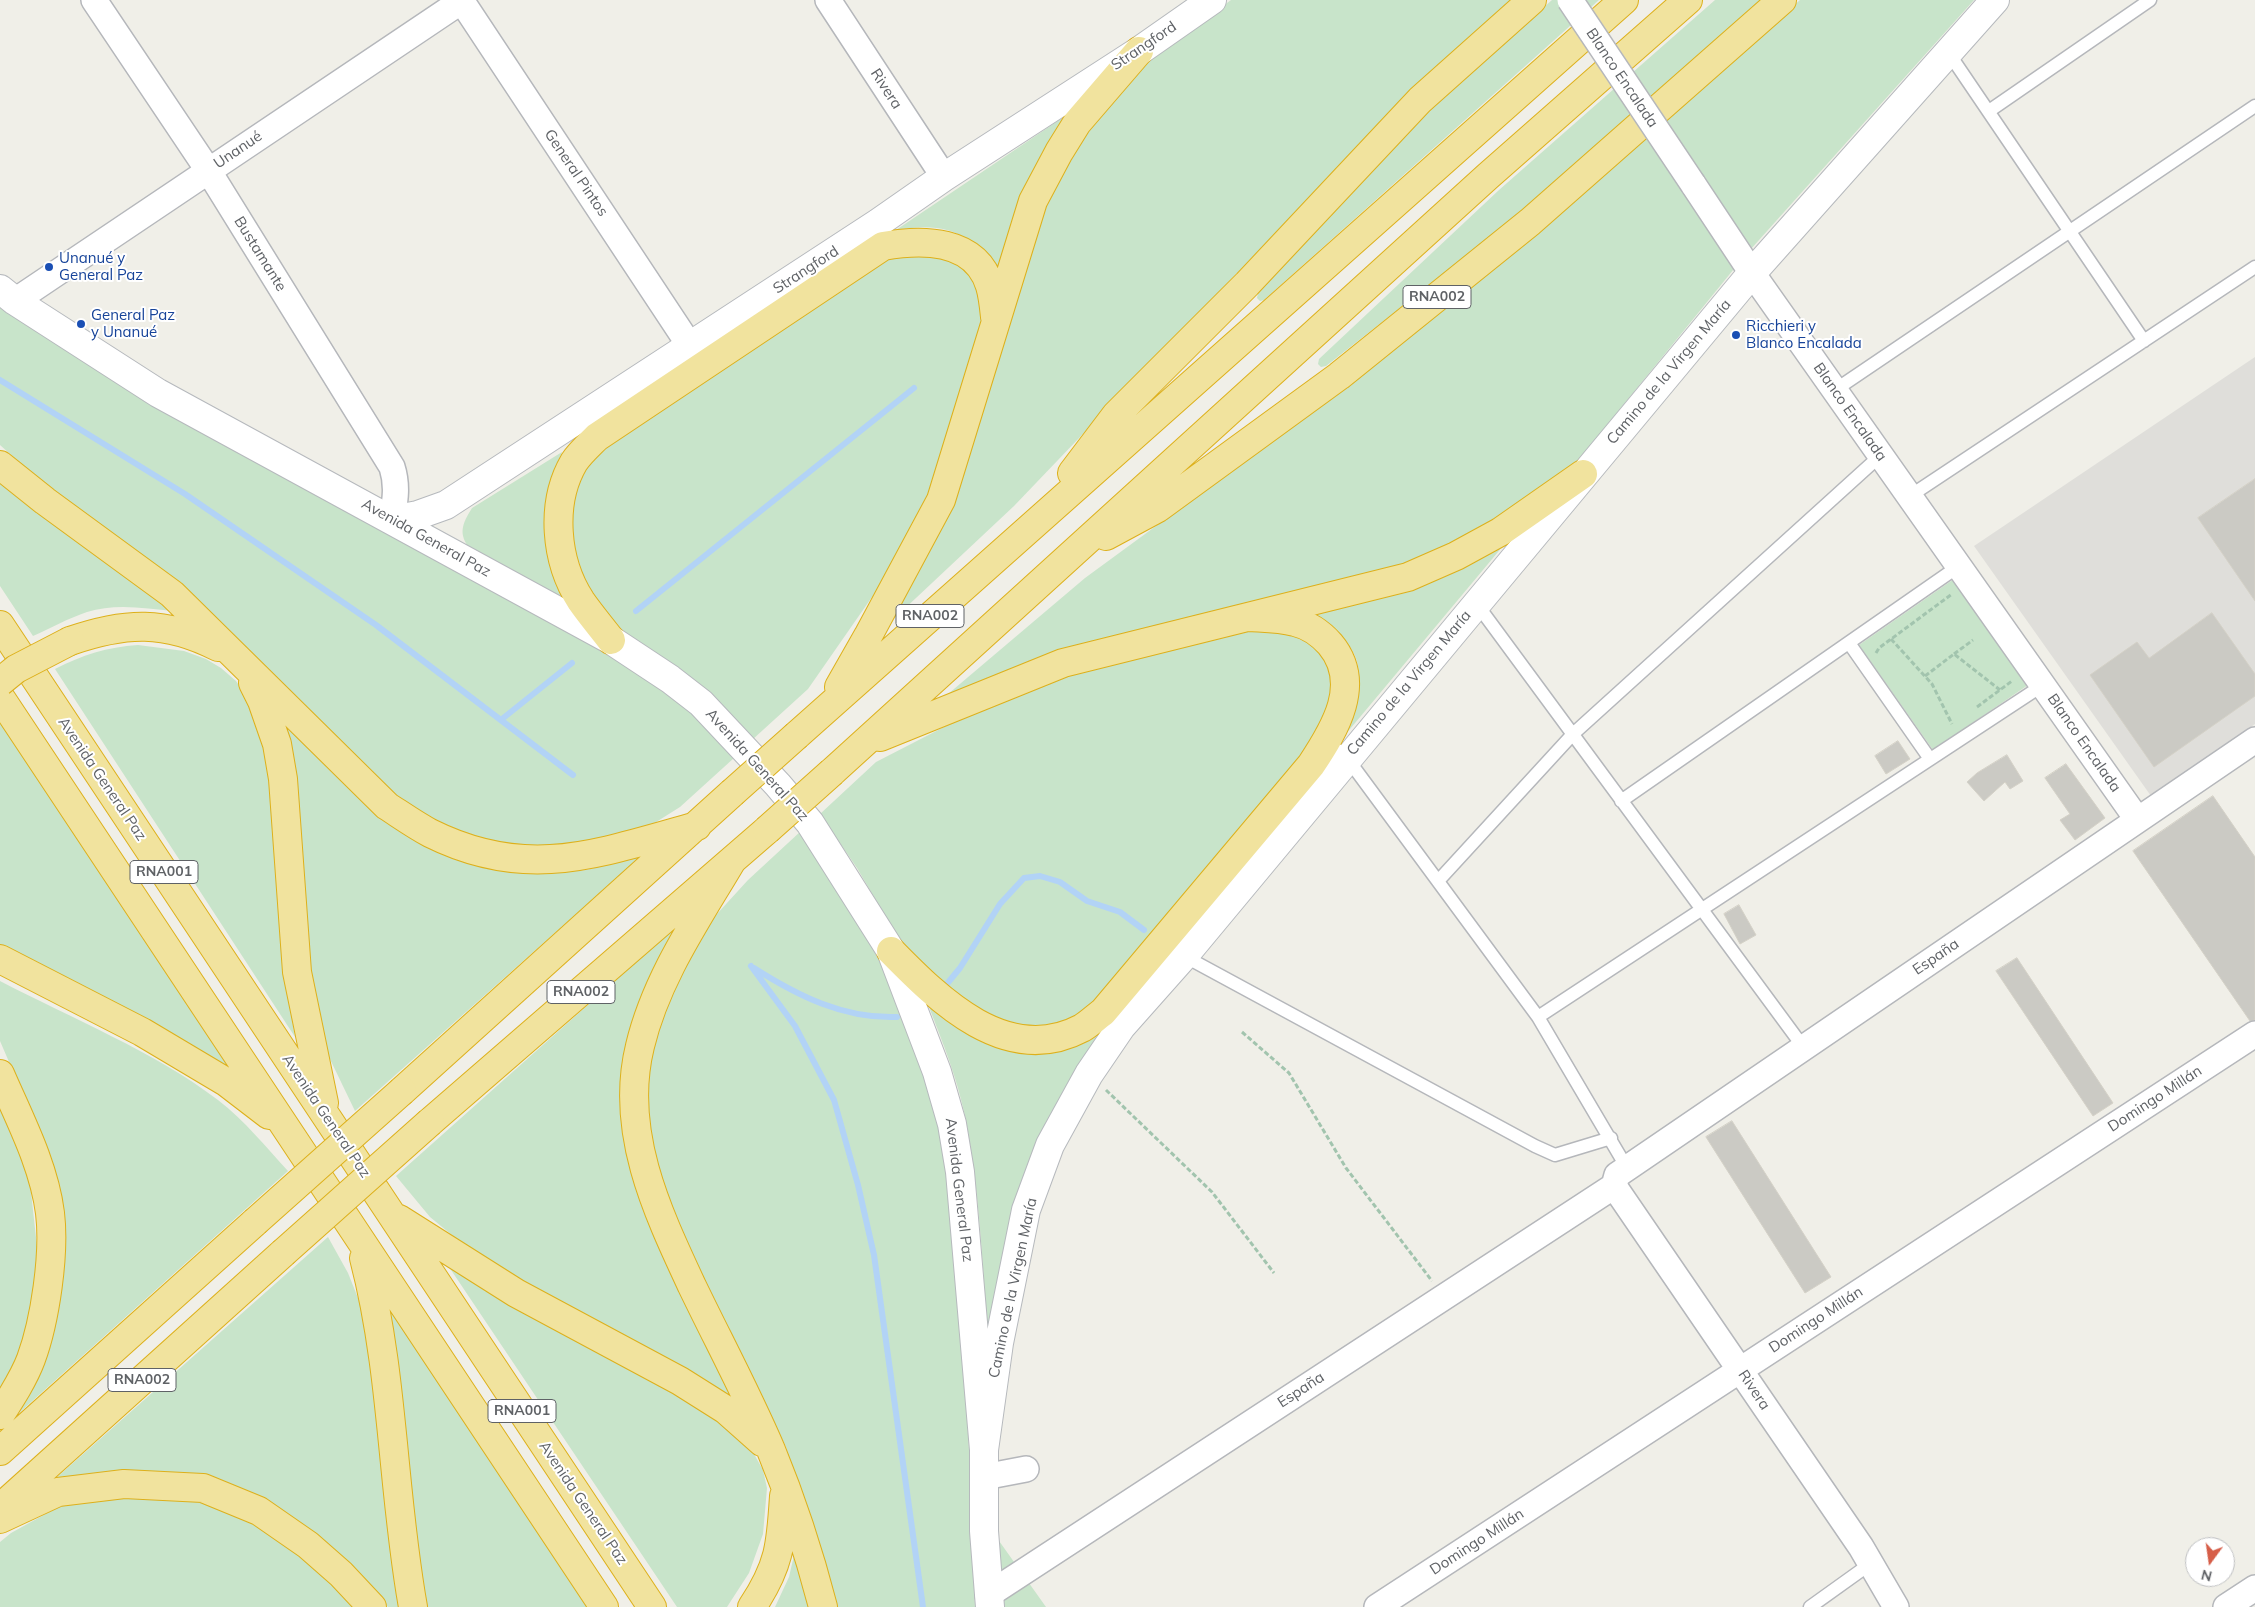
<!DOCTYPE html>
<meta charset="utf-8">
<style>
body{margin:0}
#map{position:relative;width:2255px;height:1607px;overflow:hidden;background:#f0efe8;font-family:Mulish,sans-serif}
canvas{display:block}
.north{position:absolute;left:2185px;top:1537px;width:50px;height:50px;box-sizing:border-box;background:#fff;border:1px solid #bfc0c2;border-radius:50%;rotate:194deg;font-size:14px;font-weight:700;line-height:20px;text-align:center;color:#5f6266}
.north::after{content:'';display:block;margin:auto;width:18px;height:22px;background:#d65e48;clip-path:polygon(50% 0,100% 100%,50% 72%,0 100%)}
</style>
<div id="map">
<canvas width="2255" height="1607"></canvas>
<div class="north">N</div>
</div>
<script>
const ctx = document.querySelector('canvas').getContext('2d');
ctx.lineJoin = 'round';
function paint(path, color) { ctx.fillStyle = color; ctx.fill(path, 'evenodd'); }
function trace(path, color, width, dash) { ctx.strokeStyle = color; ctx.lineWidth = width; ctx.lineCap = dash ? 'butt' : 'round'; ctx.setLineDash(dash || []); ctx.stroke(path); }
function write(font, color, halo, rows, align = 'center') {
  ctx.font = font + ' Mulish,sans-serif'; ctx.lineWidth = 4; ctx.setLineDash([]); ctx.textBaseline = 'middle'; ctx.strokeStyle = halo; ctx.fillStyle = color; for (const [text, x, y, turn = 0] of rows) {
    ctx.save(); ctx.translate(x, y); ctx.rotate((+turn || 0) * Math.PI / 180); ctx.textAlign = isNaN(turn) ? turn : align; if (halo) ctx.strokeText(text, 0, 0); ctx.fillText(text, 0, 0); ctx.restore();
  }
}
paint(new Path2D(`
 M2255,357V724L2151,796L1974,546Z`), '#dfdeda');
paint(new Path2D(`
 M1231,0H1513L1411,91L1014,506L867,644L923,560L1041,206L1099,109L1150,60Z
 M1552,0H1599L1264,300L1260,301L1257,298L1258,293L1428,110Z
 M1715,0H1763L1520,214L1326,366L1321,367L1318,364L1319,359L1499,190Z
 M1800,0H1974L1742,259L1572,468L1495,525L1403,568L928,711L1085,578L1347,386L1539,230Z
 M1074,110L1000,274C970,233 948,221 896,230Z
 M899,254L943,255L966,269L978,290L982,314L977,343L929,498L904,551L808,689L752,740L620,631L591,595L572,553L569,527L574,496L584,467L604,446L886,258Z
 M0,304L605,651L689,710L734,758L680,807L653,824L606,839L543,849L480,841L405,807L0,445Z
 M562,452C538,517 540,537 565,601L470,549C458,534 462,524 472,508Z
 M0,482L36,512L173,611C145,608 114,603 87,612C69,618 51,628 33,636L0,586Z
 M1508,540L1340,741C1367,676 1372,652 1309,610Z
 M1954,579L2028,685L1933,750L1859,645Z
 M1251,628C1285,632 1340,637 1333,686C1331,702 1325,718 1320,734L1096,1002L1075,1017L1052,1027L1021,1028L959,1001L902,945L857,868L820,814L876,762L1012,692L1067,673Z
 M138,645L184,651L206,659L221,668L236,681L249,700L270,768L282,956L295,1037L55,669C82,655 107,647 138,645Z
 M279,715L501,869L544,873L586,870L641,856L355,1111L328,1055L305,953Z
 M0,717L235,1076L0,946Z
 M801,831L879,958L925,1077L939,1125L947,1174L958,1281L969,1449L975,1607H830L786,1447L676,1225L657,1172L647,1127L646,1089L650,1049L684,963L716,915L748,880Z
 M692,912L623,1095L739,1407L470,1250L430,1217L396,1176Z
 M0,981C71,1018 155,1052 218,1100C245,1121 266,1147 288,1171L9,1422L58,1306L28,1106L0,1041Z
 M929,1007C987,1051 1036,1073 1103,1033L989,1343C982,1267 980,1190 965,1116C957,1078 943,1043 929,1007Z
 M0,1104L29,1174L39,1265L25,1350L0,1396Z
 M328,1237L348,1273L366,1318L404,1607H388L350,1566L265,1501L56,1478Z
 M445,1261L674,1390L738,1435L754,1454L763,1470L767,1488L763,1534L749,1573L727,1607H677Z
 M383,1300L589,1607H423Z
 M124,1496L198,1500L253,1520L299,1551L356,1607H0V1542L11,1533L60,1506Z
 M997,1538L1046,1607H1003Z
 M795,1551L811,1607H775L789,1577Z`), '#c8e4ca');
trace(new Path2D(`
 M0,380L185,494L376,625L573,775
 M636,611L914,388
 M502,719L572,663
 M751,966L795,1026L834,1100L858,1185L874,1255L923,1607
 M754,968C798,996 844,1019 897,1017
 M946,985L960,968L1000,904L1024,878L1040,876L1060,882L1087,901L1120,912L1144,930`), '#b2d3f6', 6);
const building = new Path2D(`
 M2255,479V601L2198,518Z
 M2212,613L2255,674V696L2154,767L2090,675L2137,642L2149,658Z
 M1898,741L1910,759L1886,774L1875,756Z
 M2007,755L2023,781L2010,789L2005,782L1984,801L1967,782L1977,773Z
 M2066,764L2105,818L2075,840L2060,820L2070,814L2045,778Z
 M2213,796L2255,857V1020L2250,1021L2133,851Z
 M1739,905L1756,935L1740,944L1724,914Z
 M2017,958L2113,1103L2093,1116L1996,971Z
 M1732,1121L1831,1277L1805,1293L1706,1137Z`);
paint(building, '#cbcac4');
trace(building, '#d4d1c7', 1);
const lane = new Path2D(`
 M1948,52L2144,341
 M1989,111L2150,0
 M1835,390L2255,106
 M1910,496L2255,267
 M1476,603L1804,1048
 M1849,643L1930,759
 M1327,741L1347,758L1538,1017L1627,1168
 M1621,801L1959,566
 M1439,880L1573,734L1881,455
 M1184,956L1535,1146L1555,1155L1611,1138
 M1538,1017L2043,685
 M1810,1607L1870,1564`);
const street = new Path2D(`
 M94,0L208,170L392,467C398,486 395,501 392,520
 M461,0L690,346
 M828,0L944,177
 M1693,184L1752,273L2137,819
 M15,301L463,0
 M984,1477L1026,1469
 M988,1595L1614,1186
 M1377,1607L2255,1034
 M1896,1607L1861,1547L1614,1186L1617,1175L2255,740
 M2226,1607L2255,1588`);
const secondary = new Path2D(`
 M0,289L15,301L158,393L611,640L670,679L701,703L778,785L810,823L891,951L937,1072L952,1124L960,1172L984,1450V1531L990,1607
 M392,520L418,515L446,505L878,223L944,177L1139,51L1212,0
 M984,1450L999,1343L1026,1210L1050,1145L1089,1074L1121,1027L1184,956L1752,273L1995,0`);
const highway = new Path2D(`
 M0,465L45,501L172,594L387,806C401,815 415,825 430,833C528,882 599,853 697,826
 M1072,473L1116,415L1247,284L1420,100L1532,0
 M1106,536L1158,508L1339,376L1530,222L1782,0
 M0,625L652,1607
 M611,640C601,627 590,614 581,601C555,561 550,503 574,462C580,453 589,445 597,437L883,246C923,239 976,239 990,286C993,296 994,307 995,317
 M70,641C125,622 165,620 218,647
 M253,683L262,701L277,744L283,779L297,972L324,1103
 M839,687L868,636L941,500L1033,201L1059,152L1077,123L1139,51
 M0,697L604,1607
 M797,735L1624,0
 M880,737L1063,663L1408,577L1456,556L1500,532L1583,474
 M832,772L1488,176L1688,0
 M731,862C696,921 656,979 640,1046C619,1131 657,1211 692,1286C718,1340 747,1394 771,1450C792,1501 809,1553 823,1607
 M891,951C939,1000 1007,1068 1082,1028C1089,1024 1096,1017 1103,1012L1311,765C1335,729 1363,683 1330,644C1321,634 1308,625 1295,622C1280,618 1264,618 1249,617
 M0,959L142,1032L226,1082L269,1115
 M0,1074C19,1118 44,1165 50,1213C55,1254 45,1321 31,1359C24,1378 11,1398 0,1415
 M402,1091L732,793
 M430,1122L767,830
 M399,1219L516,1293L680,1381L726,1410L762,1442
 M364,1258C394,1373 392,1491 413,1607
 M0,1451L255,1222
 M0,1508L283,1253
 M0,1519L58,1492L124,1484L203,1488L259,1511L308,1545L341,1574L372,1607
 M752,1607C780,1565 781,1544 784,1496`);
trace(lane, '#b5b7bb', 15);
trace(street, '#b5b7bb', 28);
trace(secondary, '#b6b9bd', 30);
trace(highway, '#ddb01b', 30);
trace(new Path2D(`
 M1891,639L1932,684L1952,724
 M1876,653L1879,648L1952,594
 M1954,654L1973,640
 M1925,676L1954,654L2000,690
 M1977,707L2012,681
 M1242,1032L1289,1073L1346,1168L1432,1281
 M1106,1090L1212,1192L1274,1273`), '#a2c4ae', 3, [5, 2.5]);
trace(lane, '#fff', 12);
trace(street, '#fff', 25);
trace(secondary, '#fff', 28);
trace(highway, '#f1e39e', 28);
const streetBridge = new Path2D(`
 M1570,0L1693,184`);
const highwayBridge = new Path2D(`
 M0,682L16,669L70,641
 M732,793L797,735
 M767,830L832,772
 M255,1222L402,1091
 M283,1253L430,1122`);
trace(streetBridge, '#b5b7bb', 28, []);
trace(highwayBridge, '#ddb01b', 30, []);
trace(streetBridge, '#fff', 25);
trace(highwayBridge, '#f1e39e', 28);
for (const [x, y, r, color] of [
 [49,267,5,"#1a4fb4"],
 [81,324,5,"#1a4fb4"],
 [1736,335,5,"#1a4fb4"]
]) { const dot = new Path2D(); dot.arc(x, y, r, 0, 2 * Math.PI); ctx.fillStyle = color; ctx.fill(dot); trace(dot, '#fff', 2); }
for (const [x, y, w] of [
 [1437,297,68],
 [930,616,68],
 [164,872,68],
 [581,992,68],
 [142,1380,68],
 [522,1411,68]
]) { const box = new Path2D(); box.roundRect(x - w / 2, y - 11.5, w, 23, 4); ctx.fillStyle = '#fff'; ctx.fill(box); trace(box, '#5f6266', 1); }
write('bold 14px', '#5f6266', null, [
 ["RNA002",1437,297],
 ["RNA002",930,616],
 ["RNA001",164,872],
 ["RNA002",581,992],
 ["RNA002",142,1380],
 ["RNA001",522,1411]
]);
write('15px', '#5f6266', '#fff', [
 ["Strangford",1144,46,-34],
 ["Blanco Encalada",1622,78,56],
 ["Rivera",886,89,57],
 ["Unanué",238,150,-34],
 ["General Pintos",576,173,56],
 ["Bustamante",260,254,58],
 ["Strangford",806,270,-33],
 ["Camino de la Virgen María",1669,372,-50],
 ["Blanco Encalada",1850,412,55],
 ["Avenida General Paz",426,538,29],
 ["Camino de la Virgen María",1409,683,-50],
 ["Blanco Encalada",2084,743,55],
 ["Avenida General Paz",757,765,48],
 ["Avenida General Paz",102,779,56],
 ["España",1936,957,-34],
 ["Domingo Millán",2155,1099,-33],
 ["Avenida General Paz",326,1116,56],
 ["Avenida General Paz",959,1190,83],
 ["Camino de la Virgen María",1013,1288,-78],
 ["Domingo Millán",1816,1320,-33],
 ["España",1301,1390,-33],
 ["Rivera",1754,1390,56],
 ["Avenida General Paz",583,1503,56],
 ["Domingo Millán",1477,1542,-33]
]);
write('15px', '#164399', '#fff', [
 ["Unanué y",59,258],
 ["General Paz",59,275],
 ["General Paz",91,315],
 ["y Unanué",91,332],
 ["Ricchieri y",1746,326],
 ["Blanco Encalada",1746,343]
], 'left');
</script>
